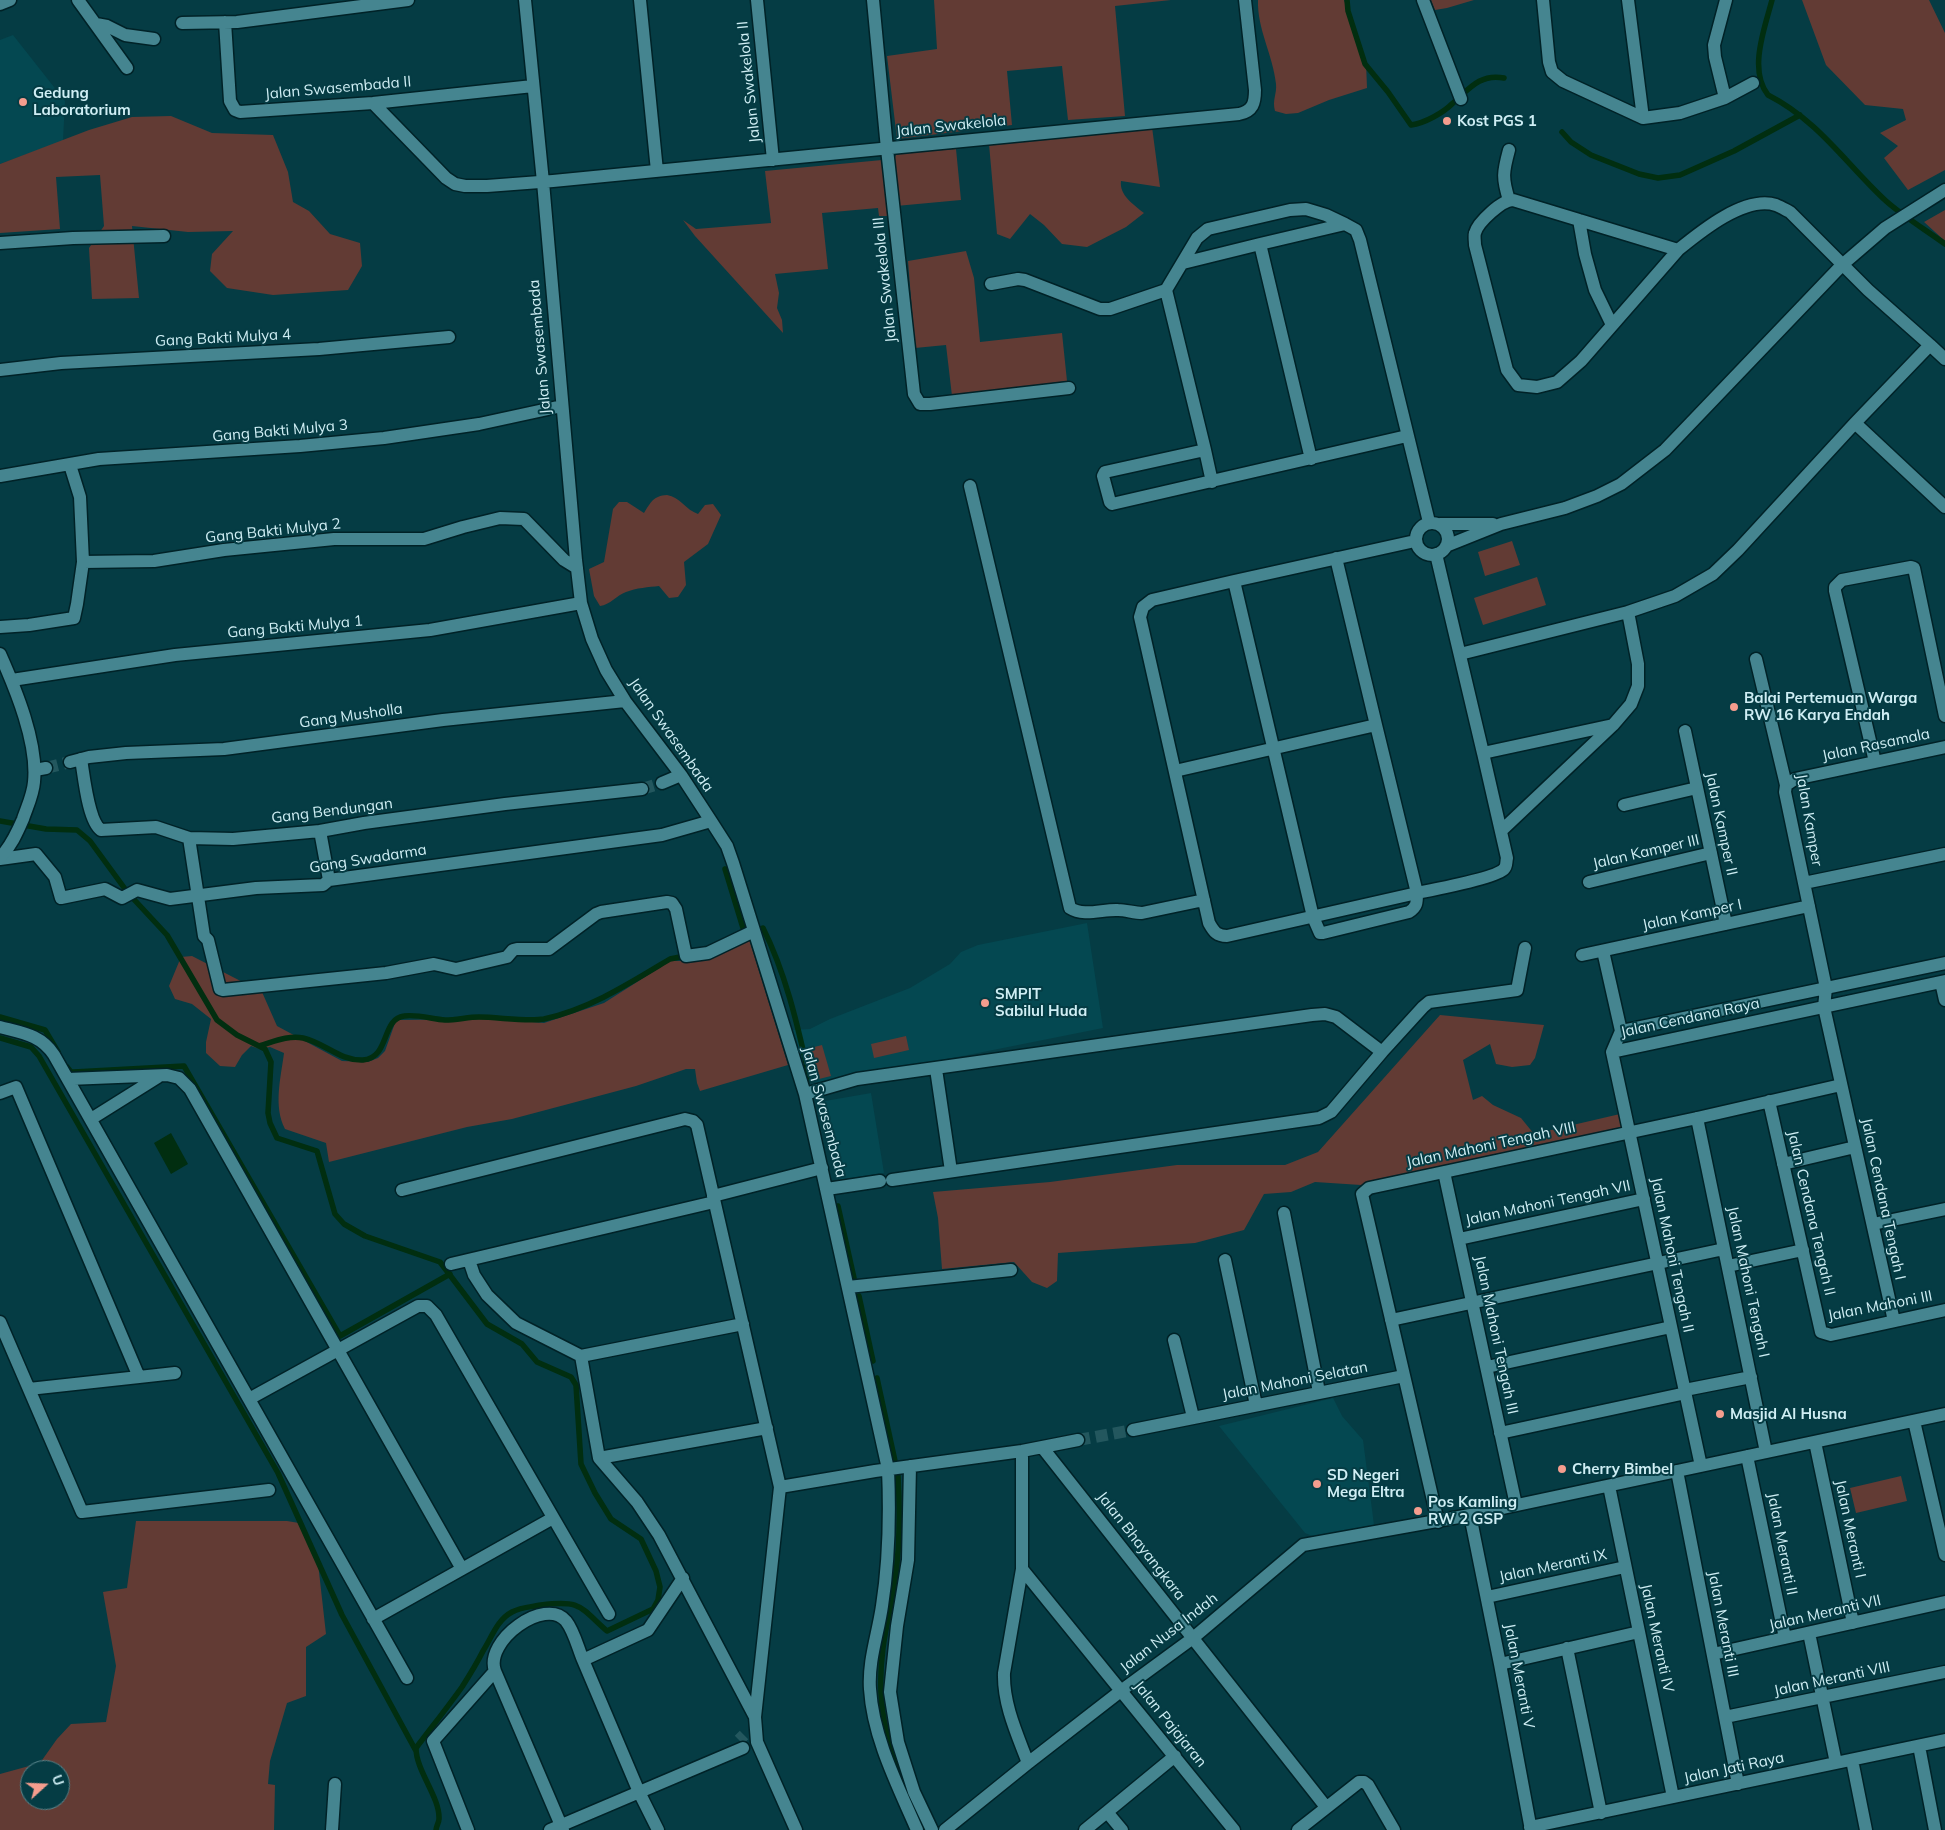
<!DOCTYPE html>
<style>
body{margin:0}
#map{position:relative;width:1945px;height:1830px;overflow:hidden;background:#053c44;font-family:Mulish,sans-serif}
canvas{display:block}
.north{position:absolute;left:20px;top:1760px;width:50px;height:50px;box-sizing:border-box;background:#053c44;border:1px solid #56838a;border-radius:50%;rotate:70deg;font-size:14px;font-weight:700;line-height:20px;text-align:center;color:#cfeef4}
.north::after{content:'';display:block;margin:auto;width:18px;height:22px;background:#f59d8e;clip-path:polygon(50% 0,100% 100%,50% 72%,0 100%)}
</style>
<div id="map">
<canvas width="1945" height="1830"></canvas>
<div class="north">U</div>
</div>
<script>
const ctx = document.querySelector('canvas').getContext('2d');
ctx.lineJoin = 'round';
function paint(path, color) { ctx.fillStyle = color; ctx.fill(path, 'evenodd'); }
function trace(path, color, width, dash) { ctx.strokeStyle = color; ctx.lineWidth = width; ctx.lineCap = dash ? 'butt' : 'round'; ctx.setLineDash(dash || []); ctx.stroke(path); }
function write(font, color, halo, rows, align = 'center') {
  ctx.font = font + ' Mulish,sans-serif'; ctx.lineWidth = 4; ctx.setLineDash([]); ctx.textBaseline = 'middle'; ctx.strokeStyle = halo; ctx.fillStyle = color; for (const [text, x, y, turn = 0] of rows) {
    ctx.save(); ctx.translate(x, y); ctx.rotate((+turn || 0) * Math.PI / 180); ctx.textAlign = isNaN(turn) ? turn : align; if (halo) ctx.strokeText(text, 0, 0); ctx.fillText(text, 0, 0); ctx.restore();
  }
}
paint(new Path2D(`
 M13,35L65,101L63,141L0,164V40Z
 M1087,923L1103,1028L968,1055L818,1082H809L793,1030L810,1029L830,1019L910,988L950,964L961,952L978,945Z
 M871,1093L884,1173L839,1180L825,1101Z
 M1333,1398L1342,1416L1363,1440L1374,1525L1320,1539L1305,1533L1219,1426Z`), '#044851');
paint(new Path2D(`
 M934,0H1171L1115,6L1125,116L1068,120L1062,66L1007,71L1012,125L897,139L887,56L937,49Z
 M1258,0H1344L1366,62L1367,88L1329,100L1298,113L1286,114L1275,111C1272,100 1277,94 1276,84C1273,55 1257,29 1258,0Z
 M1431,0H1474L1447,8L1435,10Z
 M1802,0H1929L1945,33V170L1908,190L1884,158L1898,146L1880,133L1906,120L1903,109L1865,105L1826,65Z
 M171,116L212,133L273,135L288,172L293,202L309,211L330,234L360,243L362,266L348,290L273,295L227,288L210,271L212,254L233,231L188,232L132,226L139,298L92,299L89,248L104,226L100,175L56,177L60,229L0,233V164L89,130L132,117Z
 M1152,127L1160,187L1121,181C1119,195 1134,205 1144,213L1126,227L1087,247L1062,244L1044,225L1030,214L1010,239L997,234L989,144Z
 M956,149L961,200L896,206L894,159L896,155L903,153Z
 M882,160L889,216H879L878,208L822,213L828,269L775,274L779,293L777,308L782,320L783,333L695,236L683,220L696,229L771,223L765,171Z
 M1945,210V241L1924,222Z
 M966,251L974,278L980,342L1062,333L1067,381L952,396L946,345L915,348L908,261Z
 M667,495C680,497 686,510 698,514L705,505L713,504L721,515L708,544L684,562L686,585L678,597L669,598L659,586C649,587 636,588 626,592C617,595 610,605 600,606L594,596L589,569L604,562L613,509L619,502H627L644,513C651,502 653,496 667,495Z
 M1512,541L1520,565L1485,576L1478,552Z
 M1537,577L1546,605L1483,625L1474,598Z
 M749,939L788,1065L700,1091L697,1083L695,1069H686L636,1086L512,1119L467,1127L329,1162L326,1143L285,1129C273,1106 281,1077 284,1053L270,1047L260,1049L251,1046L242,1055L235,1067L220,1066L206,1053V1042L211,1019L192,1004L175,999L169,986L181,957L192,956L262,992L277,1026L342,1061L368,1062L378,1058L385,1051L395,1023L399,1020L496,1019L544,1023L604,1003L670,961H686Z
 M1440,1015L1544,1025L1535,1058L1530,1065L1512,1067L1496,1064L1490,1044L1463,1060L1473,1100L1482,1096L1493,1105L1521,1118L1534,1134L1620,1114L1622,1126L1612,1131L1361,1185L1315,1182L1291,1192L1264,1194L1244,1230L1195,1243L1058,1253L1057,1281L1047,1288L1032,1282L1014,1262L942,1269L938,1218L933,1192L1050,1182L1177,1165H1285L1318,1152Z
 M906,1036L909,1050L874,1058L871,1044Z
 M822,1045L831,1076L811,1081L803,1050Z
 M1901,1476L1907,1501L1856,1513L1850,1488Z
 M136,1521H287L299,1523L318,1563L326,1634L306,1647V1696L287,1703L270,1761L268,1784L275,1785L274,1830H0V1774L40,1763L57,1739L71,1724L106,1722L116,1666L103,1592L127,1588ZM30,1770H60V1800H30Z`), '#623b34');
paint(new Path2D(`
 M171,1133L188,1164L171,1174L154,1143Z`), '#012e10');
trace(new Path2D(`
 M1347,0L1348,11L1365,64L1388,92L1411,125C1425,123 1443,113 1453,103C1468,90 1480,73 1504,78
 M1772,0C1765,27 1748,70 1768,95C1819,121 1846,164 1886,201C1904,217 1926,230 1945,244
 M1562,132L1571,142L1591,155L1639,174L1658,178L1680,175L1734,151L1800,115
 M0,821L46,829L77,830L90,841L128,893L167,935L217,1020L237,1035L265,1049L271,1062L268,1113L270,1123L277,1138L317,1151L335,1214L344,1224L365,1236L440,1262L487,1324L522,1344L537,1362L571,1377L576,1385L581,1464L595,1493L611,1519L641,1539L656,1571L660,1587L658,1600L653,1609L607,1631C579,1606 581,1600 541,1605C531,1607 521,1607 512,1612C497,1620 492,1637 483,1651C477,1663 469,1676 462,1687C447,1708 431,1728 416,1748C416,1771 440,1797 439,1819C439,1822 436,1827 436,1830
 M725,869L743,928
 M757,931L763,928C787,976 798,1028 810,1080
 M0,1017L45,1030L58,1052
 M0,1038L31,1047L39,1056L278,1473L342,1615L416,1751
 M259,1046C273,1042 288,1035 303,1038C325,1043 340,1061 363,1060C390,1058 381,1019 404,1016C417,1014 432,1019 445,1020C457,1020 468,1017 479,1017C498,1017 527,1022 544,1019C590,1009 630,983 670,959L680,957
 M67,1067L71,1072H74L184,1066L340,1336L450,1274
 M838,1206L854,1278
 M859,1296L873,1361
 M877,1378L895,1461
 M898,1476C900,1511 900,1546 895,1580C892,1603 886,1625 883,1648C876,1701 885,1741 907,1789`), '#012e10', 5.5);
trace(new Path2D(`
 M46,768L70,762
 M642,789L662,783
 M1078,1440L1133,1430
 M739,1740L744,1735`), '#23575e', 12, [12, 6]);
const minor = new Path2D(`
 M78,0L127,68
 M525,0L543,182L576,560L581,603L592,639L606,670L625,701L681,775L711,821L727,846L733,863L805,1094L888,1469C890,1515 889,1561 882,1606C878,1634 868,1661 870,1689C873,1738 898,1786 917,1830
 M640,0L657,171
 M757,0L773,160
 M873,0L887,149L914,394L920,404H930L1069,388
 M1423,0L1461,99
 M1543,0L1549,62L1552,72L1563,81L1643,118
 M1628,0L1643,118L1680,113L1725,98L1753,83
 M0,4L10,0
 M225,22L230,101L235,110L240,112L373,103L533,86
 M182,23L237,22L408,0
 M96,24L107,26L125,35L154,39
 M1725,98L1715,57L1714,45L1726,0
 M373,103L446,178L455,184L465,186H487L553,181L1239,114C1253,111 1255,103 1255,90L1245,0
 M1509,200C1502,178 1503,172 1509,150
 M1579,220L1585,254L1595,290L1612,325
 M0,243L73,238L164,236
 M1260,244L1345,224
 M1183,263L1260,244L1311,459
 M991,284L1018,279L1025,280L1100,309H1110L1166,290L1197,238L1208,229L1290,210L1306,209L1326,215L1345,224L1356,230L1360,240L1429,522
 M1166,290L1205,450L1105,472L1103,476L1110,502L1112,504L1407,436
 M1930,345L1945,359
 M0,370L61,363L319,349L449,337
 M1855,423L1945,507
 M1205,450L1212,482
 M70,465L80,497L83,562
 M0,476L99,459L300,446L384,438L479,424L562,406
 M970,486L1070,908C1084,917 1103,909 1118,910C1126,910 1134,913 1142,913L1204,900
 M1416 539a16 16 0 1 1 32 0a16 16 0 1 1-32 0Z
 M1440,524H1493
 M1415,541L1234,581L1313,917L1320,933H1323L1409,912C1417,907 1417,903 1417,893C1432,890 1496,878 1504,869C1507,866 1506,862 1507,858L1483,753
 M1446,546L1501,524L1565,508L1597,496L1621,484L1665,450L1842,265L1885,228L1945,190
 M1436,554L1483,753L1613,725L1631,704L1638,686V664L1628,612L1675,596L1713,574L1738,550L1855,423L1930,345L1868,290L1790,212C1786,210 1781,207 1776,205C1745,195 1700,232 1678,250L1581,361L1557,382L1537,387L1518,385L1507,370L1475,245C1475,241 1474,236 1475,233C1478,222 1502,200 1513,200L1678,250
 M1234,581L1152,600L1143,607L1140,617L1209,923C1214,932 1217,936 1227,936L1417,893L1376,725
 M0,627L29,625L74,618L77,604L83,562L154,561L224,550L334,539H424L463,527L500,518L524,519L564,560L577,568
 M1460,654L1628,612
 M1756,659L1786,785L1785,792L1826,988L1824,1007L1894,1321
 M12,680L175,655L430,630L581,603
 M1685,731L1726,924
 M81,759C84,776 88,821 101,830L156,827L189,838L233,839L320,831L364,823L505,804L642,789
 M70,762L89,757L126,753L224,749L443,720L625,701
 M1875,762L1835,591V587L1842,580L1911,567L1914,568L1945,716
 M35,770L46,768
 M1175,771L1376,725L1336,558
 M662,783L681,775
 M1786,785L1795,779L1945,747
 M1624,805L1697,788
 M320,831L329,880
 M1501,831L1612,726
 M189,838L204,936L208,940L220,989L223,990L386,973L434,964L456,969L507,957L513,950L517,949H549L596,914L601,912L667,902L672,903L676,909L686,956L708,953L754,931
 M0,859L36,854L55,877L61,898L105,889L122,898L137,890L170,899L256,888L323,885L329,880L662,835L711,821
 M1589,882L1711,853
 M1804,883L1945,854
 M1603,951L1621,1031
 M1582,955L1809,906
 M1941,982L1945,1000
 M0,1027C23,1033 41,1035 54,1055L407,1678
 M1621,1031L1612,1052L1945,981
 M1621,1031L1945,963
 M1382,1052L1423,1007L1429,1002L1517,990L1525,948
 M1612,1052L1701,1466
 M936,1069L951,1171
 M68,1079L167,1075L179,1078L190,1089L462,1569
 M0,1093L16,1087L139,1377L29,1389
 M805,1094L857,1079L1312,1015L1325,1014L1336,1017L1382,1052L1331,1112L1319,1118L892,1180
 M1769,1101L1821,1332L1831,1335L1945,1310
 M1697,1118L1766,1452
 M91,1119L158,1077
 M1783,1164L1855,1147
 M1444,1172L1516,1505
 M827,1189L880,1181
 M402,1190L685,1119L693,1121L697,1125L780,1487L755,1717L757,1742L796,1830
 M713,1196L822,1168
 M1284,1213L1319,1392
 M1873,1224L1945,1209
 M1459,1239L1644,1199
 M469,1260L474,1275L487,1295L516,1323L581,1356L743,1324
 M1225,1260L1256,1405
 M451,1264L714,1202
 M1728,1266L1803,1250
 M848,1287L1011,1270
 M1391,1320L1724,1249
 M0,1322L82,1512L269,1490
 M1174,1340L1193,1417
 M581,1356L599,1458L637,1502L659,1535L755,1717
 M1487,1367L1671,1327
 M139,1377L175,1373
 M1685,1390L1751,1377
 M249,1399L418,1306H427L436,1315L609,1614
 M1914,1421L1945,1555
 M1133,1430L1404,1376
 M1500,1433L1686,1393
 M1815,1442L1853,1623
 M1042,1447L1326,1807
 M1022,1451V1569L1004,1673C1003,1704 1017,1734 1028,1763
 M1747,1456L1785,1638
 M599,1458L767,1428
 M910,1466L908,1560L897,1626L890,1692L898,1742L914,1792L932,1830
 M1677,1471L1738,1784
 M1609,1486L1673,1797
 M780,1487L875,1471L1022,1451L1078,1440
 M1470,1515L1500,1664L1531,1830
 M1438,1522L1362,1194L1369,1188L1697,1118L1841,1085
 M1022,1569L1234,1830
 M1487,1597L1625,1567
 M373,1619L553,1518
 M1809,1633L1836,1763
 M1567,1648L1601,1813
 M1713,1654L1945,1602
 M583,1660L639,1792L658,1830
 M1500,1664L1639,1632
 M495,1671L563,1830
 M1725,1717L1945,1672
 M1919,1746L1935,1830
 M1852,1760L1866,1830
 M1530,1827L1945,1740
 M332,1830L335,1784
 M468,1830L433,1741L495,1671C484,1641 545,1596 566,1621C574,1631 578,1648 583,1660L648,1630L683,1578
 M550,1830L743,1748
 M945,1830L1028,1763L1122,1690L1193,1638L1303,1545L1470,1515L1945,1414
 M1085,1830L1107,1812
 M1122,1830L1107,1812L1175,1756
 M1298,1830L1359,1782H1364L1368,1785L1394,1830`);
const tertiary = new Path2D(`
 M0,654C16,690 38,743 34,782C33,795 27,807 23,819C17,833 11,846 0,858`);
trace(minor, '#002227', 15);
trace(tertiary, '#002227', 15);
trace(minor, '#458590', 12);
trace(tertiary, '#458590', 12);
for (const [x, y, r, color] of [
 [23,102,5,"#f59d8e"],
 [1447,121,5,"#f59d8e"],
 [1734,707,5,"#f59d8e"],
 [985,1003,5,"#f59d8e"],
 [1720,1414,5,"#f59d8e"],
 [1562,1469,5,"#f59d8e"],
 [1317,1484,5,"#f59d8e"],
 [1418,1511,5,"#f59d8e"]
]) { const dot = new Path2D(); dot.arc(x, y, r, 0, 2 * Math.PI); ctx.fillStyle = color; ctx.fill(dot); trace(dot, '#053c44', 2); }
write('15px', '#cfeef4', '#053c44', [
 ["Jalan Swakelola II",749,82,-96],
 ["Jalan Swasembada II",338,88,-5],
 ["Jalan Swakelola",951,126,-6],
 ["Jalan Swakelola III",885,280,-96],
 ["Gang Bakti Mulya 4",223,338,-3],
 ["Jalan Swasembada",540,347,-95],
 ["Gang Bakti Mulya 3",280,431,-5],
 ["Gang Bakti Mulya 2",273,531,-6],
 ["Gang Bakti Mulya 1",295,627,-5],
 ["Gang Musholla",351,716,-8],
 ["Jalan Swasembada",671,735,55],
 ["Jalan Rasamala",1876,745,-12],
 ["Gang Bendungan",332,811,-7],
 ["Jalan Kamper",1809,820,80],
 ["Jalan Kamper II",1721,824,78],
 ["Jalan Kamper III",1646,852,-13],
 ["Gang Swadarma",368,859,-9],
 ["Jalan Kamper I",1692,915,-12],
 ["Jalan Cendana Raya",1690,1018,-12],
 ["Jalan Swasembada",824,1112,75],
 ["Jalan Mahoni Tengah VIII",1491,1145,-12],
 ["Jalan Cendana Tengah I",1883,1199,78],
 ["Jalan Mahoni Tengah VII",1548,1203,-12],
 ["Jalan Cendana Tengah II",1811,1213,77],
 ["Jalan Mahoni Tengah II",1672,1255,78],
 ["Jalan Mahoni Tengah I",1748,1282,78],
 ["Jalan Mahoni III",1880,1306,-11],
 ["Jalan Mahoni Tengah III",1496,1335,78],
 ["Jalan Mahoni Selatan",1295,1381,-11],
 ["Jalan Meranti I",1850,1529,78],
 ["Jalan Meranti II",1782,1544,79],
 ["Jalan Bhayangkara",1141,1546,52],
 ["Jalan Meranti IX",1553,1566,-12],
 ["Jalan Meranti VII",1825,1613,-13],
 ["Jalan Meranti III",1723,1624,79],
 ["Jalan Nusa Indah",1169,1633,-38],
 ["Jalan Meranti IV",1657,1638,78],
 ["Jalan Meranti V",1519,1676,79],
 ["Jalan Meranti VIII",1832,1679,-12],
 ["Jalan Pajajaran",1170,1724,51],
 ["Jalan Jati Raya",1734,1768,-12]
]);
write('bold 15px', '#cfeef4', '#053c44', [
 ["Gedung",33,93],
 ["Laboratorium",33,110],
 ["Kost PGS 1",1457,121],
 ["Balai Pertemuan Warga",1744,698],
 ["RW 16 Karya Endah",1744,715],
 ["SMPIT",995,994],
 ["Sabilul Huda",995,1011],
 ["Masjid Al Husna",1730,1414],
 ["Cherry Bimbel",1572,1469],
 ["SD Negeri",1327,1475],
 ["Mega Eltra",1327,1492],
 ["Pos Kamling",1428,1502],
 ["RW 2 GSP",1428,1519]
], 'left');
</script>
